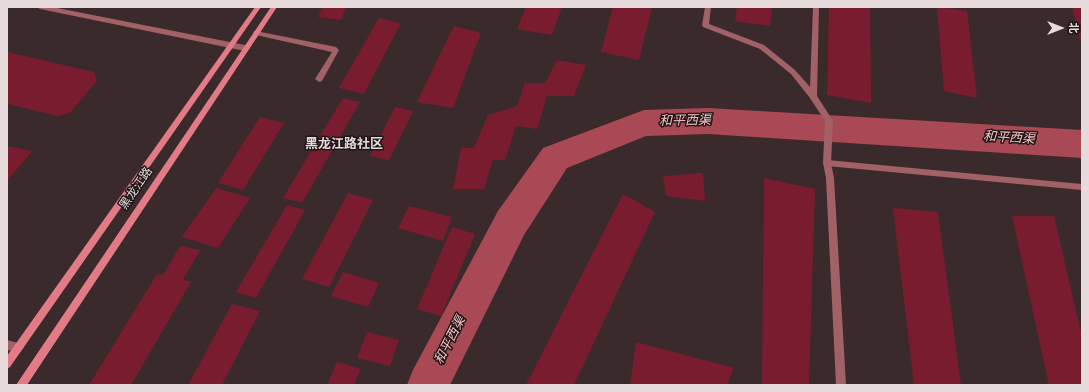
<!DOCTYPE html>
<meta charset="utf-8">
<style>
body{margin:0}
#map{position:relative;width:1089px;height:392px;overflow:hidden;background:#3b2a2b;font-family:Overpass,"Noto Sans SC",sans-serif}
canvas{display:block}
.frame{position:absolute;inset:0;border:8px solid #e6dada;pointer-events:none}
.north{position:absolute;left:1041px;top:8px;width:40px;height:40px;-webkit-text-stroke:3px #1d1515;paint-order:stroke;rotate:90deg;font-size:11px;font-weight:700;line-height:16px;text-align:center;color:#e6dada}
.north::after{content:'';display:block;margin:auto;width:14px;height:18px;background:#e6dada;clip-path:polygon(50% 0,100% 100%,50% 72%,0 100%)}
</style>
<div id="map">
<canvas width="1089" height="392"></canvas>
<div class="frame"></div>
<div class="north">北</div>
</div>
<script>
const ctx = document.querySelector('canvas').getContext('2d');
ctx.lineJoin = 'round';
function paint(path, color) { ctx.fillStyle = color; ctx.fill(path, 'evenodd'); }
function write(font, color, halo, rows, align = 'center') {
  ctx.font = font + ' Overpass,"Noto Sans SC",sans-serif'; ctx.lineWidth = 3; ctx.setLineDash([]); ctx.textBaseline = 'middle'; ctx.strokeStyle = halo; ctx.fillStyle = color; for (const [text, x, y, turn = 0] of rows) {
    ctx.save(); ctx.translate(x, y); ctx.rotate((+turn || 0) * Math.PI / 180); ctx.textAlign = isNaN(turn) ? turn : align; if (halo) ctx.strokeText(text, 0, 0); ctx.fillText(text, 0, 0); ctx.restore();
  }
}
paint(new Path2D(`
 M708,108L1082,130V158L708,134L646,136L567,168L524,235L450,385H407L413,370L498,211L543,148L644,110Z`), '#a94956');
paint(new Path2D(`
 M323,7H332L346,8L341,20L318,17Z
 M526,7H562L552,35L517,29Z
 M613,7H652L639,60L601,52Z
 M737,7H772L770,26L735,21Z
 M829,7H870L871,103L827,95Z
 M937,7L967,11L977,98L944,91Z
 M1072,7H1082V42H1081Z
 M379,18L401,23L364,94L339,88Z
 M454,26L481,33L453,108L417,102Z
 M7,52L94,72L97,81L70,113L58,116L7,104Z
 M557,60L586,65L574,96H547L537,129L516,126L505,160H493L484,189H453L461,148H474L488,115L517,106L525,83H545Z
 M343,98L360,102L302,203L283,198Z
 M395,107L413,111L389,160L370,156Z
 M260,117L284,123L243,190L218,183Z
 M7,146L32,151L8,180H7Z
 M703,173L705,201L666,196L663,176Z
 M764,178L815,189L809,385H762Z
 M216,188L250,198L218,248L182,237Z
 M348,193L373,200L329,287L302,279Z
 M623,194L655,212L574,385H526Z
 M287,205L305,210L256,298L236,292Z
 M409,206L452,217L443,241L398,228Z
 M893,208L938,212L961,385H914Z
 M1012,216H1054L1082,337V385H1049Z
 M452,227L475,234L441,316L417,309Z
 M180,246L200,250L183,280L191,282L131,385H89L157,274L163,275Z
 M343,272L379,283L368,307L331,296Z
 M232,304L260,311L222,385H188Z
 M367,332L399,340L390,366L357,358Z
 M636,342L734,368L727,385H630Z
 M337,362L361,369L354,385H327Z`), '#7a1c2f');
paint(new Path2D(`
 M254,31H256L336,47L339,50L322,81L319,82L315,79L332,52L256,35L253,33Z`), '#a26167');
paint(new Path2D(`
 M705,7H711L709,24L764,45L795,70L810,87L813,7H819L817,96L833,121L831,163L834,178L846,385H836L826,178L823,163L825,121L810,98L791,74L760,49L703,27L702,25Z
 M7,340L22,344L24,347L22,350L19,352L7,350Z`), '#a26167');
paint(new Path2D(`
 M37,7H52L245,45L248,48L245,51L40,9Z
 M827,160L1082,184V190L827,166L824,165L823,163L824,161Z`), '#a26167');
paint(new Path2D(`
 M255,7H261L10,367L7,369V356Z
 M271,7H277L27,385H16Z`), '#e27b86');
write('12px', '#e6dada', '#1d1515', [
 ["黑龙江路",137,189,-56]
]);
write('italic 13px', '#f9c2c6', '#1d1515', [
 ["和平西渠",685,122,-1],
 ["和平西渠",1009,139,3],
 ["和平西渠",451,341,-63]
]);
write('bold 13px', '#e6dada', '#1d1515', [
 ["黑龙江路社区",344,145]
]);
</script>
